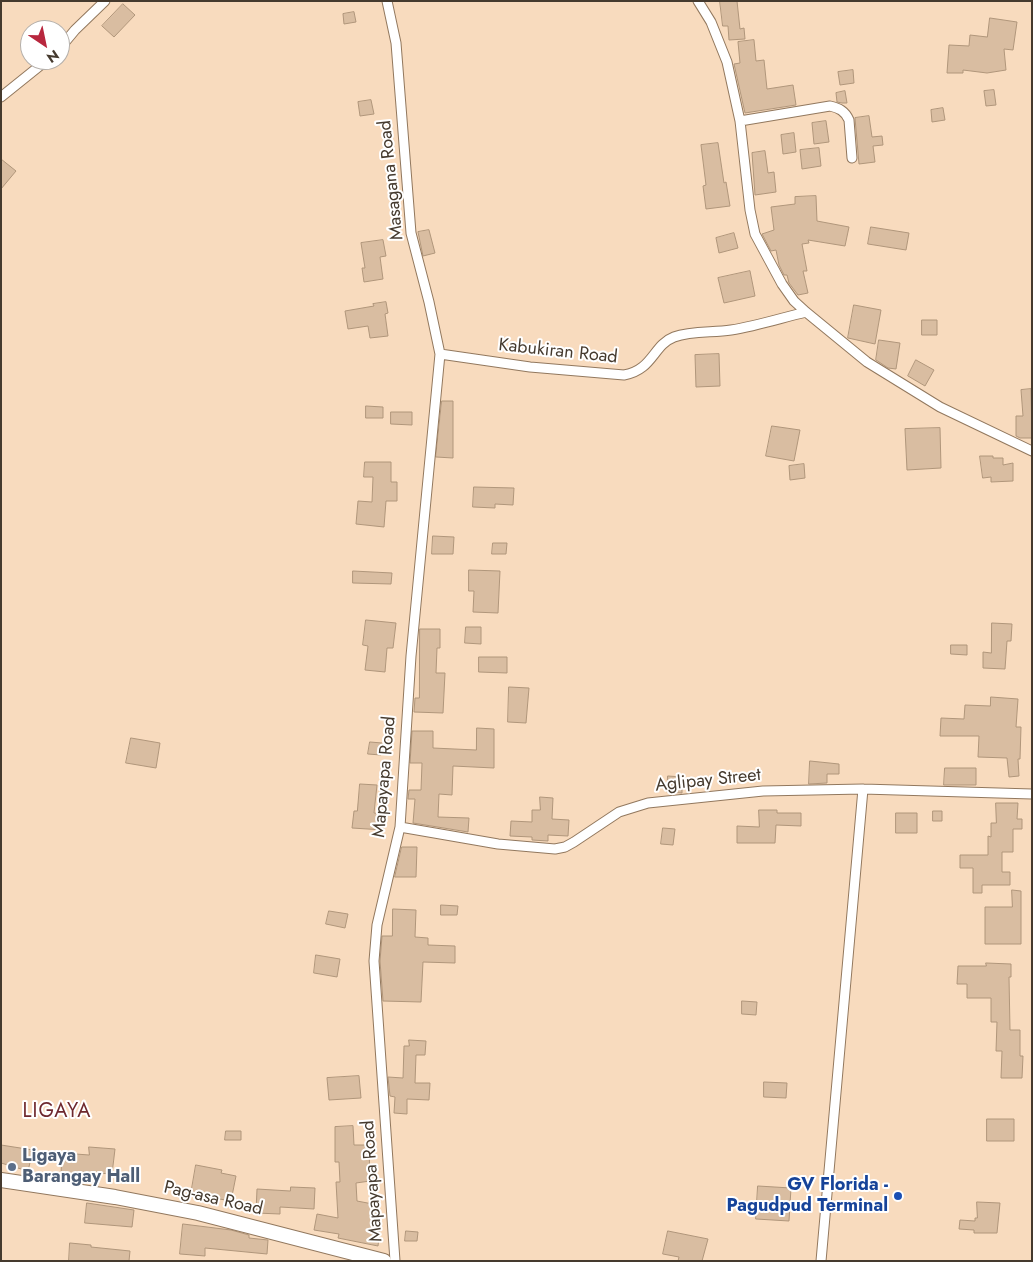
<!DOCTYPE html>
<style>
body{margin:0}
#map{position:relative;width:1033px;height:1262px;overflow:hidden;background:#f8dbbe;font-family:Jost,sans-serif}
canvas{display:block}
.frame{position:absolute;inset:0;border:2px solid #453a2e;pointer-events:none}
.north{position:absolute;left:20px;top:20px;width:50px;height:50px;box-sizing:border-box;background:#fff;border:1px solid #b5b0ab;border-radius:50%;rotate:146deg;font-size:14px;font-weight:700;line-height:20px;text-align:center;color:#453a2e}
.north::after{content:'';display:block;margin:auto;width:18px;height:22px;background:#b8273e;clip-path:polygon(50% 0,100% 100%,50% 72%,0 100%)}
</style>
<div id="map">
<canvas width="1033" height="1262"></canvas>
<div class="frame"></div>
<div class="north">N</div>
</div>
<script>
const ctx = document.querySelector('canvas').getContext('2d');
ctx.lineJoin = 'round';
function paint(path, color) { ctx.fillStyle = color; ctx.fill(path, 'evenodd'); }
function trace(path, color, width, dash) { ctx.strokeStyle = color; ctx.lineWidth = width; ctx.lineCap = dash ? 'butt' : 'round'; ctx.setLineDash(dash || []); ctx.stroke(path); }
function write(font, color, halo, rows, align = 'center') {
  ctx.font = font + ' Jost,sans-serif'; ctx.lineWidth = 4; ctx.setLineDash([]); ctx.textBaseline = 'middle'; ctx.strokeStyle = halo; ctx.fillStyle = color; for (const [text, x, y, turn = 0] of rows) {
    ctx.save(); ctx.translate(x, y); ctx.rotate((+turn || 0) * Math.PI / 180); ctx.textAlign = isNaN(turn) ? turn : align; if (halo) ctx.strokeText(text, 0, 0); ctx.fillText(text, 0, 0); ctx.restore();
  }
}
const building = new Path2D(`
 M720,1H737L740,29L744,28L745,39L729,40L728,26H723Z
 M123,4L135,15L114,37L102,26Z
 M354,12L356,22L344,24L343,14Z
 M990,18L1017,22L1013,50L1004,49L1006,70L987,73L963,70V73H947L949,45L969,46L970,35L987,37Z
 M754,40L756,61L764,60L767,89L793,85L796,105L745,113L734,64L740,63L738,42Z
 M853,70L854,83L840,85L838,72Z
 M994,90L996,105L986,106L984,91Z
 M845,91L847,103H842L837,102L836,93Z
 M371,100L374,114L360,116L358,102Z
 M943,108L945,120L932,122L931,110Z
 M869,116L872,137L882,136L883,145L873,146L875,162L859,164L855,118Z
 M826,121L829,142L814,144L812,123Z
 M794,133L796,152L783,154L781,135Z
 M718,143L724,183L726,182L730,206L706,209L703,186L706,185L701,145Z
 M819,148L821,166L802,169L800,150Z
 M765,151L768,173L774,172L776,192L755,195L752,153Z
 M1,159L16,171L1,189Z
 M816,196L817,221L849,227L845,246L808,240L809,243L802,244L807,271H803L808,293L798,295L789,283L787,275H784L779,265L776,250L771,251L762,234L774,230L771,207L795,204V197Z
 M871,227L909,233L906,250L868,244Z
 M429,230L435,253L423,256L418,232Z
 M734,233L738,248L719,253L716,238Z
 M383,240L386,256L380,257L383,279L364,282L362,268H365L361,243Z
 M750,271L755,296L724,303L718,278Z
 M386,302L388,313L385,314L388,336L370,338L368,326L348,329L345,311L374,306L373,304Z
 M854,305L881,310L875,344L848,338Z
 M922,320H937V335H922Z
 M879,340L900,343L896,369L888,368L876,360Z
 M719,354L720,386L696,387L695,355Z
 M916,360L934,370L925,386L908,376Z
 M1031,389L1032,438H1020L1016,436V416H1023L1021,390Z
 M442,401H453V458L436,457Z
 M366,406L383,407V418H366Z
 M391,412H412V425L391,424Z
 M772,426L800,430L794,461L766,456Z
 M940,428L941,468L907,470L905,429Z
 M980,456H993V458H1003V465L1013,463V481L991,482V477L983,478Z
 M365,462H391V482H397V501H386L384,527L356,524L358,501L372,502L373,477H364Z
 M804,464L805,478L790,480L789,466Z
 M474,487L514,488L513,505L495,504V508L473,507Z
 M433,536L454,537L453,554H432Z
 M493,543H507L506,554H492Z
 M469,570L500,571L498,613L473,612L474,591H469Z
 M353,571L392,573L391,584L353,583Z
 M366,620L396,623L393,648H387L385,672L365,670L368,646L363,645Z
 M992,623L1012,624L1011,641H1007L1005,669L983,668V652L991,653Z
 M466,627H481V644L465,643Z
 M420,629H440V648H437L436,673H445L443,713L414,712L415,698H419Z
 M951,645H967V655L951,654Z
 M479,657H507V673L479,672Z
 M509,687L529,688L526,723L508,722Z
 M991,697L1018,699L1016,727H1021L1020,759H1018L1019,776L1009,777L1007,758L978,757L979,736H940L941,718L964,719L965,705L990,706Z
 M477,728L494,729V768L453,766L452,795L439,794L438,817L469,818L468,832L413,823L415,799H408L409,790H421L422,763H410L412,731H433V748L476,750Z
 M131,738L160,743L156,768L126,763Z
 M370,742L382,743L381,755L368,754Z
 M810,761L839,764V774H827V783L809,784Z
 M945,768H976V785H944Z
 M668,776L682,777V793L667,792Z
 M360,784L377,785L374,813L384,814L383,830L352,828L354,811H357Z
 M540,797L553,798L552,819L569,820L568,836L548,835V841L532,840V837L510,836L511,821L532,822V810H540Z
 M996,803H1018L1017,819H1022V829H1013V852H1002V872H1010V885H982V893H973V868H960V855H988V836L991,837V823H996Z
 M759,810H777V813H801V826L776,825L775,843H737V826L759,827Z
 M933,811H942V821H933Z
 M896,813H917V833H896Z
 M663,828L675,829L673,845L661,844Z
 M402,847H417L416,877H395Z
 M1012,890L1021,891V944H985V907H1012Z
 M441,905L458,906L457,915H441Z
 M393,909L416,910L415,937L428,938V945L455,946V963L423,962L421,1002L383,1001L380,961L382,936H392Z
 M329,911L348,914L345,928L326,924Z
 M316,955L340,959L337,977L314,973Z
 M986,963L1011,964V977H1009L1010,1030H1020V1056H1023L1022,1078H1001L1002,1051H996L997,1022H991V998H967V984H957L958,966H986Z
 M742,1001L757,1002L756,1015L742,1014Z
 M409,1040L426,1041L425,1055H416L415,1083H430L429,1100L407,1099V1114L394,1113L395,1097L390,1096L388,1077L403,1078L404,1046H409Z
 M359,1076L361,1098L329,1100L327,1078Z
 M764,1082L787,1083L786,1098L764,1097Z
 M987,1119H1014V1141H987Z
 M353,1126L354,1145H369L370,1181L356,1183L357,1201L378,1205L374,1228L380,1229L378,1246L338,1238L339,1234L314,1230L317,1214L338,1218L336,1182H340L339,1162H335V1127Z
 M226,1131H241V1140H225Z
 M1,1145L33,1150L28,1171L1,1163Z
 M89,1147L115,1149L112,1174L83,1172V1174L61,1173L62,1153L89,1155Z
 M196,1165L222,1170L221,1173L236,1176L231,1201L191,1194Z
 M758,1186L791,1188L789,1221L756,1219Z
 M291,1187L315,1188L314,1209L280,1207V1214L256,1213L257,1189L290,1191Z
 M977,1202L1000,1203L997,1233H974V1230L959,1229L960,1220L975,1221V1218H977Z
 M87,1203L134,1210L132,1227L85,1223Z
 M183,1224L231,1230L249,1235V1238L268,1240L267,1254L205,1248V1256L180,1254Z
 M406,1231L418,1232L417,1241H405Z
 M668,1231L708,1239L702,1261H678L679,1257L663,1254Z
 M70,1243L91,1245V1247L130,1251L129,1261H69Z`);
paint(building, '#d9bda1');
trace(building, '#b0967b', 1);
const minor = new Path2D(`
 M387,1L396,43L411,233L429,302L440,354L411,656L400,827L377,925L374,961L395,1261
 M698,1L711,22L727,62L740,121L750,210L755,234L782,284L794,301L806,312L867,362L940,407L1032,451
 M60,48L75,30L105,1
 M1,97L47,60
 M740,121L830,106C839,108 845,111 849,120L852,158
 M440,354L530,367L624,375C653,370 653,345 674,337C692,330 713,333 731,330C757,326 781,318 806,312
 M400,827L498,844L555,849L565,847L574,842L619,812L648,803L763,791L863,789L1032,794
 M821,1261L863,789`);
const secondary = new Path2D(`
 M1,1180L115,1197L198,1213L384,1261`);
trace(minor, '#92785e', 11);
trace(secondary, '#92785e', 16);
trace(minor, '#fff', 9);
trace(secondary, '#fff', 14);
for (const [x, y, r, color] of [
 [12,1167,5,"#5c6f8a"],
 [898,1196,5,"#1a4fb4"]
]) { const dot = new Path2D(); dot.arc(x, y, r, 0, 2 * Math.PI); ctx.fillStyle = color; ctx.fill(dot); trace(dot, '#fff', 2); }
write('18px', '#453a2e', '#fff', [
 ["Masagana Road",392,180,-96],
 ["Kabukiran Road",558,352,6],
 ["Mapayapa Road",385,777,-85],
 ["Aglipay Street",708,781,-6],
 ["Mapayapa Road",373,1181,-94],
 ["Pag-asa Road",213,1199,13]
]);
write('bold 18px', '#4e5e75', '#fff', [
 ["Ligaya",22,1157],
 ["Barangay Hall",22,1178]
], 'left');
write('bold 18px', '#164399', '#fff', [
 ["GV Florida -",888,1186],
 ["Pagudpud Terminal",888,1207]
], 'right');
ctx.letterSpacing = '1px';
write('20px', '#6e282e', '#fff', [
 ["LIGAYA",57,1112]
]);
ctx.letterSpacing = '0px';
</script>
